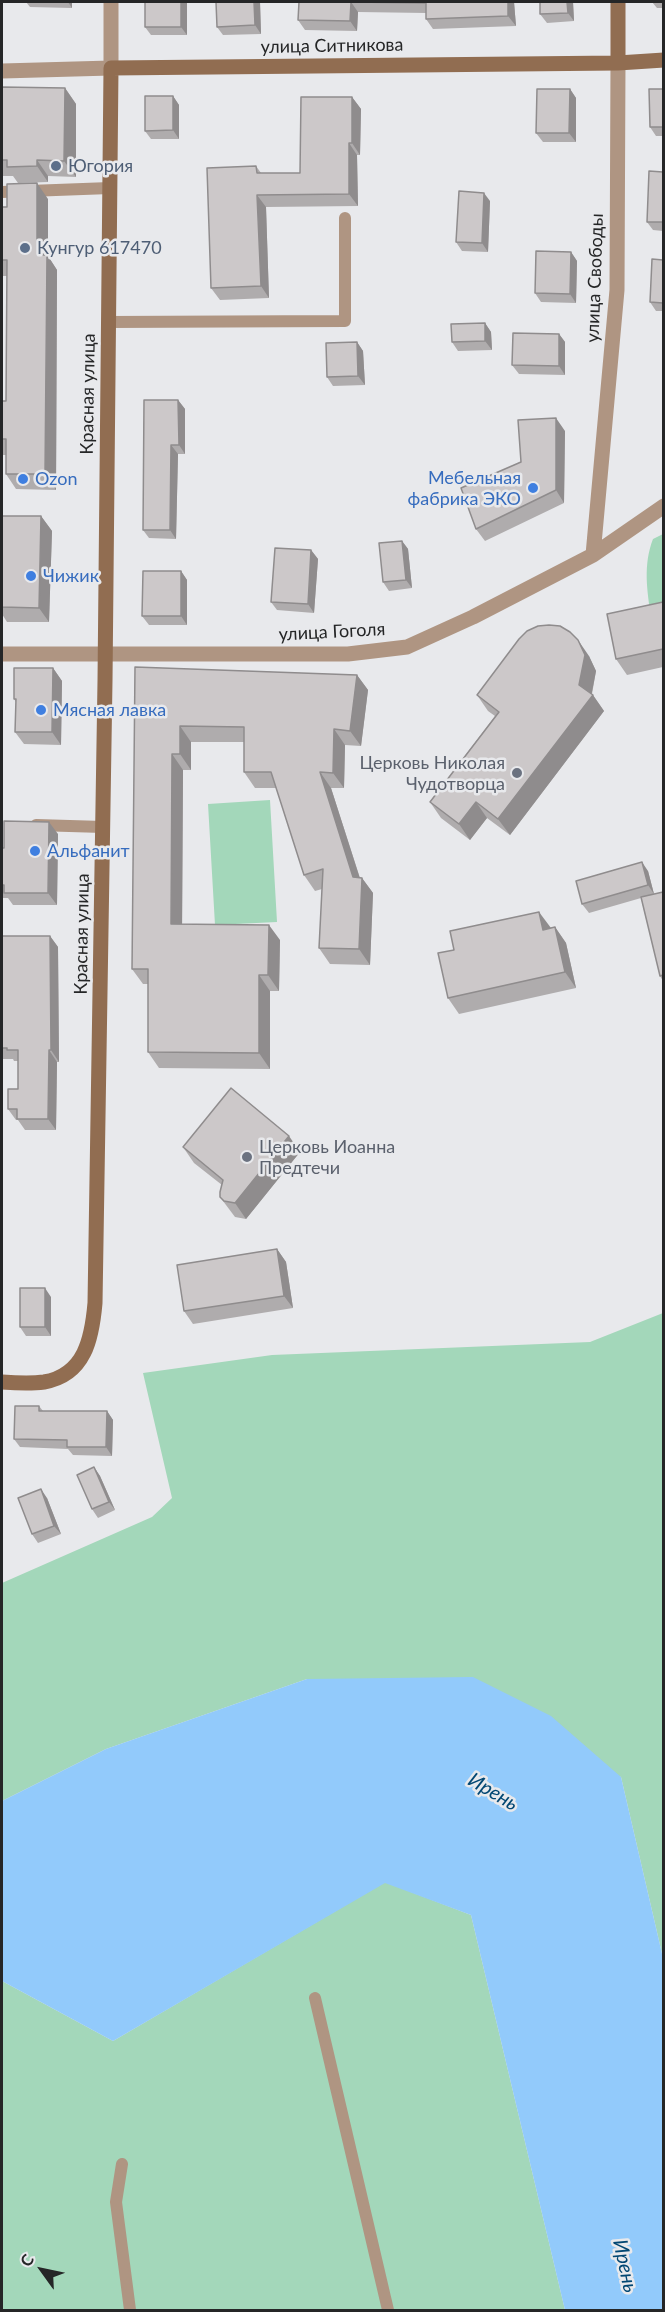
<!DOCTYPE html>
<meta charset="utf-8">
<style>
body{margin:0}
#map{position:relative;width:665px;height:2312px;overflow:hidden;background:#e8e9ec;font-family:Lato,sans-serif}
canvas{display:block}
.frame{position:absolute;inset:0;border:3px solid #252627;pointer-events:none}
.north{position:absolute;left:12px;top:2240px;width:60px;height:60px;-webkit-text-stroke:4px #e8e9ec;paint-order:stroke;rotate:303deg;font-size:16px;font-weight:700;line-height:24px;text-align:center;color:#252627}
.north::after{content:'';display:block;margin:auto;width:21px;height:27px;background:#252627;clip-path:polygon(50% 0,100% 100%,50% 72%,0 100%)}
</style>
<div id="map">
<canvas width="665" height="2312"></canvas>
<div class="frame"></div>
<div class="north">С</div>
</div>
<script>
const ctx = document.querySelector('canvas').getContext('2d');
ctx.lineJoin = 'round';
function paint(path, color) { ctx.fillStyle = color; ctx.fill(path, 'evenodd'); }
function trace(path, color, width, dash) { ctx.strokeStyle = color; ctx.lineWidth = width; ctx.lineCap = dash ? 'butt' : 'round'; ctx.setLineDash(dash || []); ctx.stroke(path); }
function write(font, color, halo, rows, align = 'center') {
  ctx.font = font + ' Lato,sans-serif'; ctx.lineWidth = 5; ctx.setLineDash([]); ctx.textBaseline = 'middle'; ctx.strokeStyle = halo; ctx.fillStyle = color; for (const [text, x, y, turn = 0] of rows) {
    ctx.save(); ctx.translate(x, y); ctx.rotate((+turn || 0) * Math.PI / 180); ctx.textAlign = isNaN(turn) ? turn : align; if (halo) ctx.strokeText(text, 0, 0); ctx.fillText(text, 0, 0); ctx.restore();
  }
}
paint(new Path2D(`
 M663,534V615L651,617C647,590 643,565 653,539Z
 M270,800L277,922L215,925L208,804Z
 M663,1313V1958L621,1777L307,1679L106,1749L2,1801V1583L152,1517L172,1498L143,1373L272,1355L590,1342Z
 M385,1882L471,1915L565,2310H2V1981L113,2041Z`), '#a3d7ba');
paint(new Path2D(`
 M473,1677L551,1716L621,1777L663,1958V2310H565L471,1915L385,1883L113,2041L2,1981V1801L106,1749L307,1679Z`), '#92cafb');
trace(new Path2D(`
 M2,192L110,188
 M108,322L345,321V218
 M36,825L103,827
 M315,1998L388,2310
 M122,2164L116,2202L130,2310`), '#af9582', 12);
trace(new Path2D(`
 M2,71L111,68V2`), '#af9582', 15);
trace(new Path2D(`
 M593,555L617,290L618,63
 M2,654H348L407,647L473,617L593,555L664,506`), '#af9582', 15);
trace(new Path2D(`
 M618,2V63
 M2,1382C15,1383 30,1384 44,1382C85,1375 92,1338 95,1303L105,681L111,68L618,63L664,60`), '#916d51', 15);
paint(new Path2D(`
 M26,2H72V8L30,7Z
 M145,2H187V35H151L145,27Z
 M260,2L261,34L223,35L217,27Z
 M299,2H514L516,26L433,29L426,19V13L358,12L357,31L305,30L298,20Z
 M573,2L574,21L547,23L540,14Z
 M652,2H663V8H657Z
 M2,87L65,88L76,104V177L48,176V182L18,183L13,176H2Z
 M570,89L576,98V142H543L536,133Z
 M663,89V136H656L650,127Z
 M173,96L179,105V139H151L145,131Z
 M352,97L361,109L360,155H357L358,206L266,207L269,298L220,300L211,288L256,166L261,173H300Z
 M663,172V231L653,230L647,222Z
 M48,199V256L57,270L56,490L16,489L6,474V455H2V401H6L7,276H2V207H7Z
 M490,201L488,252L462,251L456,242Z
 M571,252L577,261L576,303L541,302L535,293Z
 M663,260V311H656L650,302Z
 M485,323L491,332L492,350L458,351L452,342Z
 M559,334L565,342V375L519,374L512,365Z
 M357,342L363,351L365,385L333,386L327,377Z
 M178,400L185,409V454H178L176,539L149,538L143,530Z
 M565,431L564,503L485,541L476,529Z
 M2,516H41L52,531L49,622H7L2,614Z
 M402,541L408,549L412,588L389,591L383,582Z
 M311,550L318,559L314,613L277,610L271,602Z
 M181,571L187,580V625H149L142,616Z
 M663,602V667L627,675L616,659Z
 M589,656L596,671L592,694L604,711L510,835L487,818L470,840L441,818L430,802L495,716L488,711L477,695Z
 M135,667L357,675L368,690L361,746L345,745L344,788H331L360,878H362L373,893L370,965L330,964L319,948L322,889L315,891L304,875L276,788H255L244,772V742H191V770H183L182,924L280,940L279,991H270V1069L159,1068L148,1052V984H143L132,969Z
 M53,668L62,681L61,745L24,744L15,732L16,702L14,699Z
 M58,834L57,905H13L8,898H2V848Z
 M648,871L654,894L663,892V981L660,976L641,898L589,913L582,904Z
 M555,927L566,943L576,988L459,1014L448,998L551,928Z
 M2,936H50L58,947L59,1062H57L56,1130H25L18,1120H16L8,1109L18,1089V1061H14L13,1059H2Z
 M183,1147L300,1152L246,1219L235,1217L220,1197L222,1185L194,1163Z
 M277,1249L286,1262L293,1308L193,1324L184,1311Z
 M51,1297V1336H26L20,1327Z
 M39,1406L43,1411H107L113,1420L112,1456L73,1455L68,1449L20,1447L14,1439Z
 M94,1467L100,1476L115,1510L98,1518L92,1509Z
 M47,1498L61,1534L38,1543L32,1534Z`), '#afacad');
paint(new Path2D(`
 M68,2H72V8Z
 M181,2H187V35L181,27Z
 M254,2H260L261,34L255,25Z
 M351,2L358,12L357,31L350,21Z
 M508,2H514L516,26L508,16Z
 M567,2H573L574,21L568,13Z
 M65,88L76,104V177L64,161Z
 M570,89L576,98V142L569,133Z
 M173,96L179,105V139L173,130Z
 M352,97L361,109L360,155L352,143Z
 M349,143L357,155L358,206L349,194Z
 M37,160L48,176V182L37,166Z
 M37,183L48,199V256L57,270L56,490L45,474L37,255Z
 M484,193L490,201L488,252L482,243Z
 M257,195L266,207L269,298L261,286Z
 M571,252L577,261L576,303L570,294Z
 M485,323L491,332L492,350L485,341Z
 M559,334L565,342V375L559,366Z
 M357,342L363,351L365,385L358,376Z
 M178,400L185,409V454L179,445Z
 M556,418L565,431L564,503L556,490Z
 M171,445L178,454L176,539L170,530Z
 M41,516L52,531L49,622L39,608Z
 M402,541L408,549L412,588L406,580Z
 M311,550L318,559L314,613L308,604Z
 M181,571L187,580V625L181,616Z
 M578,640L589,656L596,671L591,697L593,695L604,711L510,835L498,819L579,685Z
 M53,668L62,681L61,745L52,732Z
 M357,675L368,690L361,746L350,731Z
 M180,726L191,742V770L180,754Z
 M334,729L345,745L344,788L333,773Z
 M172,754L183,770L182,940L171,924Z
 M320,772L331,788L362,885V878L373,893L370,965L359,949L353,877Z
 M476,802L487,818L470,840L459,824Z
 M49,822L58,834L57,905L48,893Z
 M642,862L648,871L654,894L648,885Z
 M539,912L551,928L554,946L543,930Z
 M269,925L280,940L279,991L268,975Z
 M555,927L566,943L576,988L565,972Z
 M50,936L58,947L59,1062L51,1050Z
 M259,975L270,991V1069L259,1053Z
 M49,1050L57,1062L56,1130L48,1119Z
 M289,1136L300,1152L246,1219L235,1203Z
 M277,1249L286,1262L293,1308L284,1296Z
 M45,1288L51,1297V1336L45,1327Z
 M107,1411L113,1420L112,1456L106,1447Z
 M94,1467L100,1476L115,1510L109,1502Z
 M41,1489L47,1498L61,1534L54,1526Z`), '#8f8c8d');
const building = new Path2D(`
 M145,2H181V27H145Z
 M216,2H254L255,25L217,27Z
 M299,2H508V16L426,19V3L351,2L350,21L298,20Z
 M540,2H567L568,13L540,14Z
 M2,87L65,88L64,161L37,160V166L7,167V160H2Z
 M537,89H570L569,133H536Z
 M649,89H663V127H650Z
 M145,96H173V130L145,131Z
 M301,97H352V143H349V194L257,195L261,286L211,288L207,168L256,166L257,173H300Z
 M649,171L663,172V222H647Z
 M37,183V255H47L45,474H6V439H2V401H6L7,260H2V207H7V184Z
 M459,191L484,193L482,243L456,242Z
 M536,251L571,252L570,294L535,293Z
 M652,259L663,260V303L650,302Z
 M485,323V341L452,342L451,324Z
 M513,333L559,334V366L512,365Z
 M357,342L358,376L327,377L326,343Z
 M144,400H178L179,445H171L170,530H143Z
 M556,418V490L476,529L461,488L521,462L518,420Z
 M2,516H41L39,608L2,607Z
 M402,541L406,580L383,582L379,543Z
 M275,548L311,550L308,604L271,602Z
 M143,571H181V616H142Z
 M663,602V649L616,659L607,614Z
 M549,625L560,626L570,632L578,640L585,655L579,685L593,695L498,819L476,802L459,824L430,802L499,712L477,695L519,639L527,631L538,626Z
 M135,667L357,675L350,731L334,729L333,773L320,772L353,877L362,878L359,949L319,948L323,869L304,875L271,772H244V727L180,726V754H172L171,924L269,925L268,975H259V1053L148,1052V969H132Z
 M14,668H53L52,732H15L16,699H14Z
 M4,821L49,822L48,893H4V885H2V848H4Z
 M642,862L648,885L582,904L576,881Z
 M663,892V975L660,976L641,897Z
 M539,912L543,930L555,927L565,972L448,998L438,953L454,950L450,931Z
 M2,936H50L51,1050H49L48,1119H17V1109H8V1089H18V1050H7V1048H2Z
 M231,1088L289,1136L235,1203L224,1201L220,1197V1192L223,1180L183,1147Z
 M277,1249L284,1296L184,1311L177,1265Z
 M20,1288H45V1327H20Z
 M15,1406H39V1411H107L106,1447H67V1440L14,1439Z
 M94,1467L109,1502L92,1509L77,1475Z
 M41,1489L54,1526L32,1534L18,1498Z`);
paint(building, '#ccc8c9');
trace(building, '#8f8c8d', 1.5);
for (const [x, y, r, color] of [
 [56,166,6,"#5c6f8a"],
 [25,248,6,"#5c6f8a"],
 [23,479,6,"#3f7fe0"],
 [533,488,6,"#3f7fe0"],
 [31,576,6,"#3f7fe0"],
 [41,710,6,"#3f7fe0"],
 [517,773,6,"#6b7280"],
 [35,851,6,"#3f7fe0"],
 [247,1157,6,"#6b7280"]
]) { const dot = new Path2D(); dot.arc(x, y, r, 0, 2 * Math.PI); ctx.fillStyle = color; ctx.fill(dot); trace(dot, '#e8e9ec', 2); }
write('18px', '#252627', '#e8e9ec', [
 ["улица Ситникова",332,46,-1],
 ["улица Свободы",595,278,-88],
 ["Красная улица",88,394,-89],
 ["улица Гоголя",332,632,-3],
 ["Красная улица",82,934,-89]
]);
write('18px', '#4e5e75', '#e8e9ec', [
 ["Югория",68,166],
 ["Кунгур 617470",37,248]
], 'left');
write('18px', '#366cbe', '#e8e9ec', [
 ["Мебельная",521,478,"right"],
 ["фабрика ЭКО",521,499,"right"],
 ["Ozon",35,479],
 ["Чижик",43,576],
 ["Мясная лавка",53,710],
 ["Альфанит",47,851]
], 'left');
write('18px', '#5b616d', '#e8e9ec', [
 ["Церковь Николая",505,763],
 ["Чудотворца",505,784],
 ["Церковь Иоанна",259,1147,"left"],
 ["Предтечи",259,1168,"left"]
], 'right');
write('italic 20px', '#024773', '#e8e9ec', [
 ["Ирень",493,1792,31],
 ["Ирень",625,2266,78]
]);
</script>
